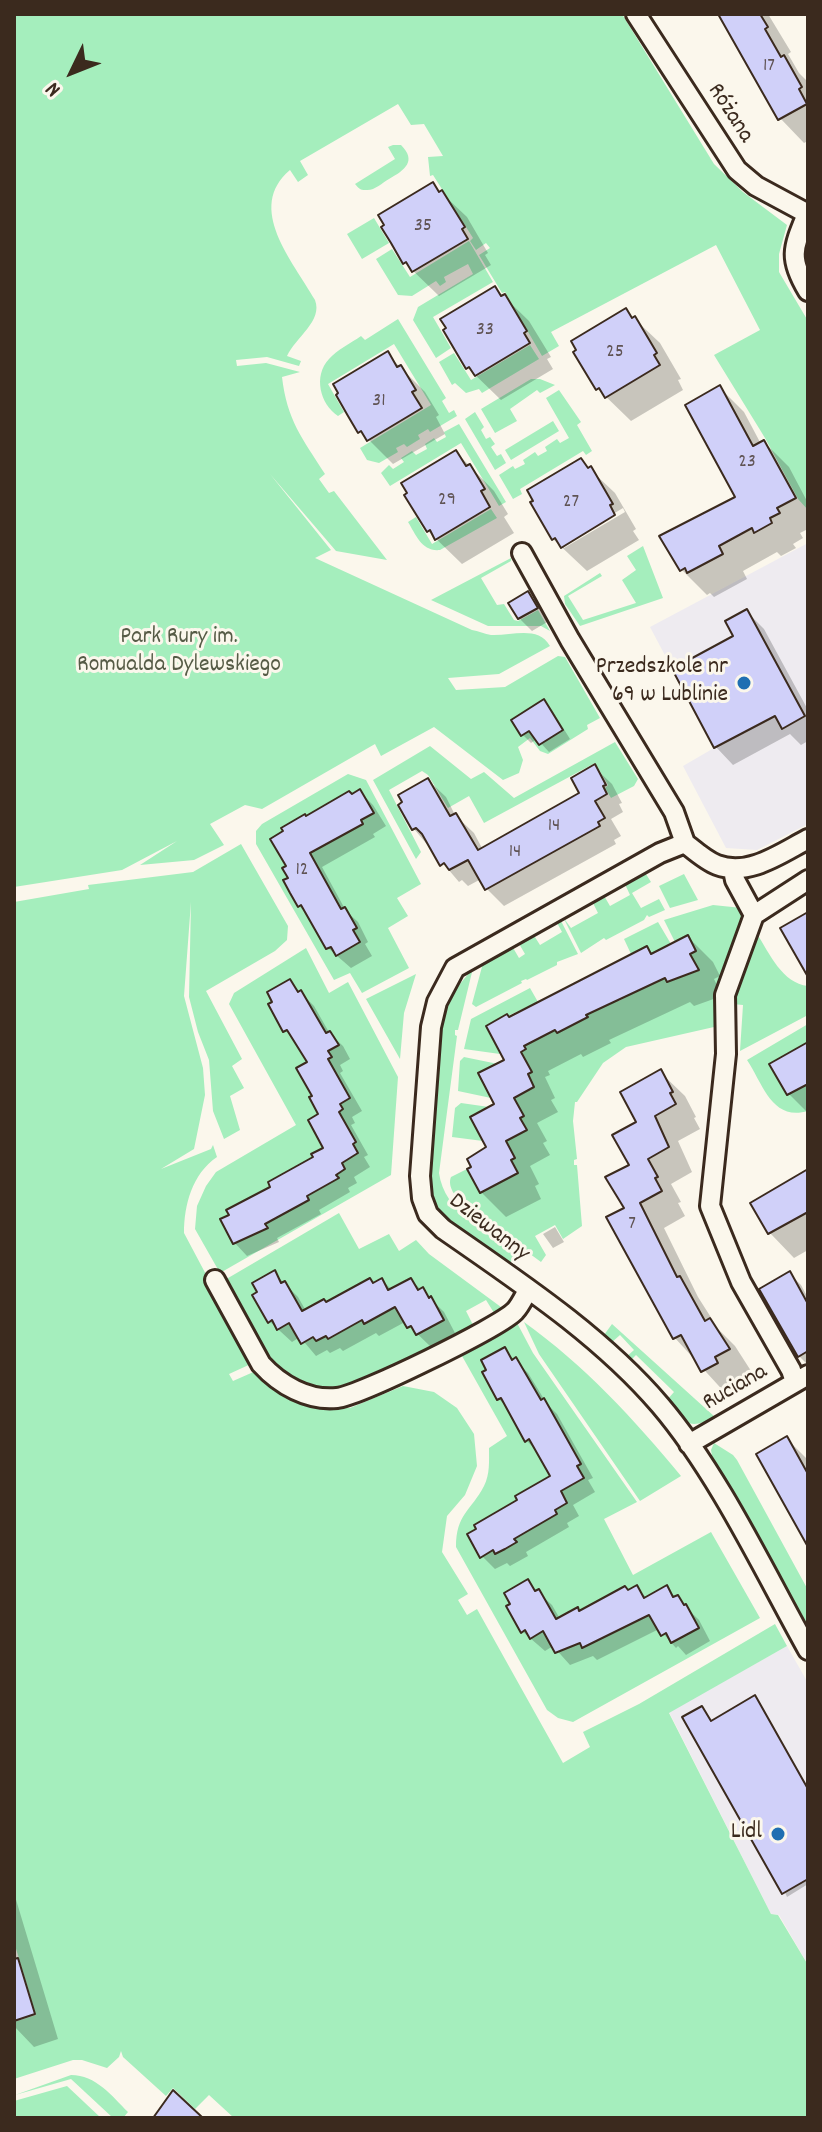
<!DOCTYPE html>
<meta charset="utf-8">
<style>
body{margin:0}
#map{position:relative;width:822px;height:2132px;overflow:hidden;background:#fbf7ec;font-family:Dekko,sans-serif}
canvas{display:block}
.frame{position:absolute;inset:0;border:16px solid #3b2a1e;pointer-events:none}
.north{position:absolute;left:32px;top:32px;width:80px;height:80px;-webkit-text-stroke:6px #fbf7ec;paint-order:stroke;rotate:227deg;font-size:22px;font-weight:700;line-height:32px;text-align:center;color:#3b2a1e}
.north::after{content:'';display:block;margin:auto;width:28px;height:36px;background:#3b2a1e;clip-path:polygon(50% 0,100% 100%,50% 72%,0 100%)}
</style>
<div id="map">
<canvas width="822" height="2132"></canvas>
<div class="frame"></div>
<div class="north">N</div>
</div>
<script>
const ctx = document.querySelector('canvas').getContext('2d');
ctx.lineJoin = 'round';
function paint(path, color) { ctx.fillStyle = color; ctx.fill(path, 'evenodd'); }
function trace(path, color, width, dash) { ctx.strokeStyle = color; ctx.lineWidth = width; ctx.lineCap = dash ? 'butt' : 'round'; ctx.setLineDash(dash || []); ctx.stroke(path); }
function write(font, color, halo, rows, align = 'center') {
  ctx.font = font + ' Dekko,sans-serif'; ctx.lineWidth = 6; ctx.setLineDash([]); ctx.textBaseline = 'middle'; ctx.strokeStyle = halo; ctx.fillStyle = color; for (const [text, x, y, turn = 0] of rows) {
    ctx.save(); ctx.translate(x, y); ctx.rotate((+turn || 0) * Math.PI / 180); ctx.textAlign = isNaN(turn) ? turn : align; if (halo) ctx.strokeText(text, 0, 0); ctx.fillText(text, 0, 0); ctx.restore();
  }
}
paint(new Path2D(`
 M808,543V824L757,850L726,848L683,766L714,748L650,627Z
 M787,1646L808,1683V1965L779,1915L771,1914L669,1712Z`), '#eeebf0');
paint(new Path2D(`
 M14,14H622L714,164L743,192L787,225L779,254V272L808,321V510L798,499L765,438L714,355L760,330L716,245L551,332L559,346L542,356L505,292L502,293L479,255L490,248L486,243L476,250L470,241L473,238L433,175L430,176L428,157L443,156L424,124L411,125L398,104L300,161L308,175L298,182L290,170C245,208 293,261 315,300C323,321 296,337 287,356L301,361L299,366L267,357L236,360L237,366L266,363L300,372L282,377C287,420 302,438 325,474L319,479L329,493L334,491L387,560L336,551L270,474L331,550L315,558L472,630C478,631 485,634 491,635C512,636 538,625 550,646L499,674L448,678L456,690L505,687L558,656L565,657L600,718L587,725L588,729L548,754L540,751L530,738L518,747L523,760L519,773L503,780L434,727L381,756L375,744L262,809L245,805L210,824L224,845L194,860L140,865L177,841L122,870L14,887Z
 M393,145H401C417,161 405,170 389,179C382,183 374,191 366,190C359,190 359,188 355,184L395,159L388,147Z
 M374,218L389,243L362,259L347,234Z
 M469,241L493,282L433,317L451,348L436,358L413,320L418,307L473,274L468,264L444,277L446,282L440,286L436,281L412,296L398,295L376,259L392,249L410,277Z
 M398,319L446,398L442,401L449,413L454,410L457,416L430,432L428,429L418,435L420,439L407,447L404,444L396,448L398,452L379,463L367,460L360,448L431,405L394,344L328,384L344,412L338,416C320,404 313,376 329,359C337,350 351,343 361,336L365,340Z
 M530,345L539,359L482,393L479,389L466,393L455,383L452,385L439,362L454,353L471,380Z
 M531,379H540L555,385L540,393L537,390L510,409L517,421L495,433L481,409Z
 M559,390L581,422L577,425L592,451L586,455L583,451L520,489L522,494L513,499L499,475L513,466L515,469L525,464L523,460L535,452L538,456L547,451L545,447L557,439L560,443L569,438L546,398Z
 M475,412L484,427L481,430L486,439L490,437L495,444L491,447L497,456L501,454L506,463L495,470L465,419Z
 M553,421L559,431L511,460L505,450Z
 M459,424L506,502L499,506L461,443L390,486L381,473L389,465L393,469L404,462L401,458L412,451L416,455L427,449L425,444L434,438L437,442L446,437L444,432Z
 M491,509L497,518L440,550C422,552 416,535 408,522L416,517L432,544Z
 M643,546L663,598L580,626L565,604L564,596L600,573L602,576L568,596L583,620L636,603L622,580L636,570L627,556Z
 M511,558V561L481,578L497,605L504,604L514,620L518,621L538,610L550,631L541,626H488L431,600Z
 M615,742L638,779L634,786L611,798L605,788L608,785L595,763L484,823L469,796L448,808L428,775L422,771L389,790L421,852L416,859L373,780L430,746L471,779L484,772L514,798Z
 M348,774L366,780L421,884L397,898L408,916L388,928L409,968L362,993L350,973L334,980L256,844V831L262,824Z
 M241,844L288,926L287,940L275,951L206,991L242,1059L232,1066L244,1088L230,1096L240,1130L224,1139L213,1111L209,1060L198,1032L189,997L191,902L184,996L203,1068L205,1095L194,1149L161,1169L211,1149L213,1145L217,1157C192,1174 184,1205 184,1233L253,1363L229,1374L233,1381L258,1370C273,1389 291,1401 316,1403L317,1408H350L403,1386L434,1392L457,1408L474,1434L477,1466L465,1495L447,1516L442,1552L468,1594L458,1600L467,1615L477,1609L563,1763L590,1747L583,1732L639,1704L775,1624L787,1646L669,1713L771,1914L778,1915L808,1965V2118H234L209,2095L195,2109L173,2088L166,2096L123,2057L121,2051L119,2057L107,2068L82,2060H73L14,2079V2022L36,2015L14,1942V902L89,889L88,885L193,872Z
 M644,871L651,882L632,893L641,908L659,899L665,910L649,917L647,915L644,920L606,940L604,938L581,953L563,917L571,928L598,913L592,901L603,894L610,906L630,895L624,882Z
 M684,874L698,900L670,908L659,886Z
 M713,905L742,908C749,933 727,959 720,982C716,997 715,1012 714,1027L626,1047L603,1063L577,1102H575L573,1121L577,1159L574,1160V1165H577L582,1226L563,1239L555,1225L535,1236L546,1255L541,1262L462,1204C456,1197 447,1187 451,1177L467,1169L480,1193L518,1173L511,1160L515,1158L505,1138L526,1130L520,1118L523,1116L513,1096L534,1087L528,1074L532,1072L521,1052L526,1049L524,1046L555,1030L557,1033L587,1018L586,1015L617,999L619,1001L663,976L667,982L698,971L690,954L696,951L689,936L675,942L664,920Z
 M560,919L578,954L557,962V965L527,980L526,979L521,981L522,983L476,1007L472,1004L483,963L512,946L519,958L525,954L518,942L533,934L540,945L562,932L556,921Z
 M658,922L671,944L651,954L647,946L631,954L624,939Z
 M757,934C770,954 782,983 808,986V1015L740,1051L743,1005L732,1004L739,976Z
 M306,948L329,993L348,982L398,1077L391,1175L220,1273L195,1229L197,1206L206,1186L216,1172L296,1125L229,1004L234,993Z
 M473,968L458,1030H455V1035L457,1036L439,1173C444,1212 488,1233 517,1254L508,1266C478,1244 435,1223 429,1183L440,1031L451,995Z
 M416,974L404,1013L400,1059L366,999Z
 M530,988L538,1002L486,1026L500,1054L464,1049L471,1019Z
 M808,1024V1111C772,1121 764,1086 747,1060Z
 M464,1057L498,1064L491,1098L458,1091L460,1061Z
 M461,1103L489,1107L483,1141L452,1137L455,1108Z
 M339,1213L359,1249L389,1234L399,1251L416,1240L429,1254L505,1310L496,1316L486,1300L466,1311L474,1327L356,1387L315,1390L298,1384L272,1365L223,1281Z
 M516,1321L533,1353L637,1502L604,1519L633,1575L711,1532L760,1618L573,1722L558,1718L547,1710L456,1547C456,1514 471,1511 484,1486C490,1474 489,1461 489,1448L507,1436L462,1356L466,1344Z
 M524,1322C584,1365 634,1419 681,1476L640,1501L539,1354Z
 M612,1324L715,1417C689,1431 682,1423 667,1400L674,1392L636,1355L629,1362L625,1358L634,1350L620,1335L611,1343L604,1335Z
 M714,1443L733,1455L737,1460L808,1590V1629L713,1461L711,1450Z
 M71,2075C96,2075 112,2096 128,2112L123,2118H113L71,2079L15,2095Z
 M67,2086L101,2118H14V2101Z`), '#a5eebd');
paint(new Path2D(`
 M720,14H768L791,52L788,54L799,73L808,82V141L804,143L780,118Z
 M433,185L467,217L488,253L485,255L491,265L439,296L405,263L384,227Z
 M495,288L529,321L551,357L547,359L553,369L501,400L467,367Z
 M626,311L660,343L681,379L678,380L683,390L631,421L598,389L576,353Z
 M387,354L425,392L439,415L436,417L445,434L393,464L360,431L341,394Z
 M719,387L744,412L761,444L764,442L789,467L808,503V529L800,533L803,538L793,544L796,548L781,556L777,552L743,571L747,579L714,597L710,593L707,595L682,570L738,498Z
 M456,452L494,491L508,514L504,517L514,533L462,564L428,531L410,494Z
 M581,461L615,493L636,529L633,531L639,540L587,571L553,539ZM623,508L625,512L564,548V544Z
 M528,594L541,607L549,621L532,631L519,618Z
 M747,612L764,629L808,710V741L801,745L790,734L733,765L716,747L675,670L735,637Z
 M543,702L552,710L570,739L549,752L537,739L531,743L523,735Z
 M594,767L612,784L622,803L619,804L623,812L611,819L621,836L614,840L616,844L504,906L487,889L481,879L468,886L462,880L459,882L414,829L428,780L446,797L455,815L474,833L483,850L582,794Z
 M360,792L373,805L386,826L373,834L375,837L322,867L346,911L358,922L368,942L365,944L372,956L351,968L328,948L310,916L299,906L290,878L306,818Z
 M688,937L713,962L720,976L714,979L722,996L694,1006L690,1002L609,1040L611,1043L583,1057L581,1054L548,1071L550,1075L545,1077L555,1098L551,1100L558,1112L537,1123L547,1141L543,1143L550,1155L530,1166L539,1184L535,1186L541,1199L506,1217L481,1192L506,1061L509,1019L646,948L653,955Z
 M290,982L314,1006L330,1034L343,1046L350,1059L340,1065L343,1071L340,1073L362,1111L352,1117L355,1123L351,1125L368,1155L364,1157L370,1167L354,1177L357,1183L348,1188L350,1192L319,1210L321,1214L277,1238L279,1242L247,1256L234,1242L273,1188L326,1149L310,1063L298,1043L285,1030Z
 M808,1044V1113L789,1094L772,1065Z
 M660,1072L685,1096L696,1117L694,1118L700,1129L678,1141L692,1172L671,1184L681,1202L678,1203L685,1216L664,1228L698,1297L719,1330L735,1346L753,1374L738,1382L742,1388L728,1396L675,1338L609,1218L626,1209L639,1123Z
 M808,1172V1250L794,1258L770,1233Z
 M555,1227L564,1242L553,1248L543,1234Z
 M274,1273L298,1297L306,1311L382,1280L392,1290L411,1280L444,1312L455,1333L431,1347L405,1322L379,1336L376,1333L343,1351L340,1348L330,1353L327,1350L316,1356L300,1337L292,1342L269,1321Z
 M790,1274L801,1285L808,1298V1365L799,1356Z
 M504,1350L528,1373L547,1404L557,1414L593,1478L588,1480L595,1492L573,1505L579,1516L567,1523L569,1527L526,1552L528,1556L510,1566L507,1563L495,1569L482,1556L553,1477L538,1452L526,1440L510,1411L499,1399L484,1373Z
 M787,1439L808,1460V1543Z
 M527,1582L552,1605L560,1619L636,1588L647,1598L666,1588L699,1620L710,1641L686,1655L678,1646L676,1648L659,1629L597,1660L593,1656L570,1665L553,1646L545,1651L522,1631Z
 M712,1723L808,1789V1884L787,1897Z
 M14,1893L58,2039L34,2047L14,2026Z`), '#0003');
const building = new Path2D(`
 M718,14H760L768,27L765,29L781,57L784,55L802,87L799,89L807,104L778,120Z
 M433,182L439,192L442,190L465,227L462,229L468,239L412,272L406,262L403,264L391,243L381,227L384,225L378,215Z
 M495,286L501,296L505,294L527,331L524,333L530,343L475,376L469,367L466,369L443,330L446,328L440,319Z
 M626,308L632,318L635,316L657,353L654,355L660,365L605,398L599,388L596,390L573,352L576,350L571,341Z
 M388,351L397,367L401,365L416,390L412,392L422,408L367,441L361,431L358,433L348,416L336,395L338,393L333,384Z
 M720,385L753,446L764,440L796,498L777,508L780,513L770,518L772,523L754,533L752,528L719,546L723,554L687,573L685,568L680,571L659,536L735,497L685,405Z
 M456,450L466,466L470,464L485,489L481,491L490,507L435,540L430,530L427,532L404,495L407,493L401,483Z
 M581,458L588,468L591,466L613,504L610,505L615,515L561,548L555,538L552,540L530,502L533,501L527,490Z
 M528,591L538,608L518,619L508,603Z
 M747,609L805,716L782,729L775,716L714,748L672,669L733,636L725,621Z
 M544,699L563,730L539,745L529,731L521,736L511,720Z
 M595,764L606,785L603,786L607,794L595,801L605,818L598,822L600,826L485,890L468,860L449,870L444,863L440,866L422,834L416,828L412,830L398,805L402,802L398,795L428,778L450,816L456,813L478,850L579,793L571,778Z
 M360,789L374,813L361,820L363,824L310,853L341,909L345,907L357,928L353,930L360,942L336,956L331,947L326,949L301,905L298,907L290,893L283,880L288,878L282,868L286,866L270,839L283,831L281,828L305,814L306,816L349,791L352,794Z
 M808,912V977L780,928Z
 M688,935L696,951L690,954L699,970L667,982L665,978L586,1015L588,1017L557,1033L555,1030L524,1046L526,1049L521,1052L532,1072L528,1074L534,1087L514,1098L524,1116L520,1118L527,1130L506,1141L515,1158L511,1160L518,1173L480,1193L467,1169L471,1167L467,1159L486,1147L470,1117L494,1104L478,1073L504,1060L486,1026L507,1014L509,1017L647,946L651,954Z
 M290,979L298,992L301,990L326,1033L330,1031L339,1045L328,1051L332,1057L328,1059L350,1098L340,1104L343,1109L339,1112L356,1142L353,1144L358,1153L342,1163L345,1169L336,1175L339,1178L307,1196L309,1200L265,1224L268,1228L233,1244L220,1219L229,1215L226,1210L270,1187L268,1182L313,1157L311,1154L323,1148L308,1120L318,1114L309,1097L312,1096L296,1068L307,1062L287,1030L283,1032L268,1004L272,1002L267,992Z
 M808,1042V1084L787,1095L769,1064Z
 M661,1069L673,1092L670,1093L676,1104L655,1116L669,1147L648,1159L658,1177L655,1178L662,1191L640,1203L677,1277L680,1276L705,1321L710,1318L730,1349L715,1357L718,1363L701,1372L681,1335L673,1339L606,1217L624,1208L605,1177L629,1165L612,1135L636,1122L620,1092Z
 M808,1169V1212L768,1234L750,1203Z
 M275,1270L281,1283L285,1281L302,1311L324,1299L326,1302L370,1278L373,1283L382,1278L388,1290L411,1278L418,1290L423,1287L429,1298L431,1296L444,1320L416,1335L411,1326L407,1328L395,1307L364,1324L362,1320L328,1339L326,1336L316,1341L313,1337L301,1344L289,1323L277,1330L272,1320L268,1323L252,1295L257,1292L252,1283Z
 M790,1271L808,1304V1351L798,1357L759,1289Z
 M505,1347L512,1360L516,1357L541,1400L544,1398L581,1464L577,1466L584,1478L561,1491L567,1503L555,1510L557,1514L514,1539L517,1542L505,1549L495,1554L493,1550L480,1558L467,1534L476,1529L474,1525L517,1500L515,1496L550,1476L529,1439L525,1442L501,1398L497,1400L482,1372L486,1370L481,1360Z
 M787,1436L808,1474V1547L756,1454Z
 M528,1579L535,1591L539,1589L556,1619L578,1607L579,1611L625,1586L628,1590L637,1585L644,1598L667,1585L673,1597L678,1595L684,1605L686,1604L699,1628L671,1643L666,1633L661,1636L649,1615L582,1648L580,1643L555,1653L543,1631L530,1639L525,1630L521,1633L506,1606L510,1604L504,1593Z
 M755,1695L808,1789V1879L782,1894L682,1717L702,1706L711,1721Z
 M18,1958L35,2014L14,2021V1959Z
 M173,2090L203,2118H153Z`);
paint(building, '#d0d0f9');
trace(building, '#3b2a1e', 2);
const street = new Path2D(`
 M636,14L737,170L756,186L808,214
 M807,214C793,248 788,258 808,291
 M522,553L570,640L674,812L685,843
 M685,843L660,853L455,968L437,1002L431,1027L420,1176L422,1198L428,1214L443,1229C519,1282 600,1335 660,1405C718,1473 764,1571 808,1650
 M685,843C695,851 706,861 717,865C749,877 781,853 808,839
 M733,870L735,880L754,915
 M215,1280L261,1364C280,1385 308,1401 337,1398C359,1396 500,1327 515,1311C520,1306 524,1297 528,1290
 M795,1382L791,1370L741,1282L710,1206L726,1054L725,995L754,915L808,880
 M689,1444L808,1375`);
trace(street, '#3b2a1e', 24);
trace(street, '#fbf7ec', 18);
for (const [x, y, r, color] of [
 [744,683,8,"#1f6fb2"],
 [778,1834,8,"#1f6fb2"]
]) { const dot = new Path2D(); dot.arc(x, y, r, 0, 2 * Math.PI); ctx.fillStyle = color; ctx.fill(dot); trace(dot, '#fbf7ec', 3); }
write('20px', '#605455', null, [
 ["17",769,67],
 ["35",423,227],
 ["33",485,331],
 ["25",615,353],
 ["31",379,402],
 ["23",747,463],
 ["29",447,501],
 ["27",571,503],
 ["14",554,827],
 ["14",515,853],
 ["12",302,871],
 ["7",632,1225]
]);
write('24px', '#3b2a1e', '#fbf7ec', [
 ["Różana",729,114,57],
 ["Dziewanny",488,1229,38],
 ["Ruciana",736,1389,-30]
]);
write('24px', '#565b46', '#fbf7ec', [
 ["Park Rury im.",179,639],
 ["Romualda Dylewskiego",179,667]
]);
write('24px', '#3b2a1e', '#fbf7ec', [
 ["Przedszkole nr",728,669],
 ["69 w Lublinie",728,697],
 ["Lidl",762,1834]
], 'right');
</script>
